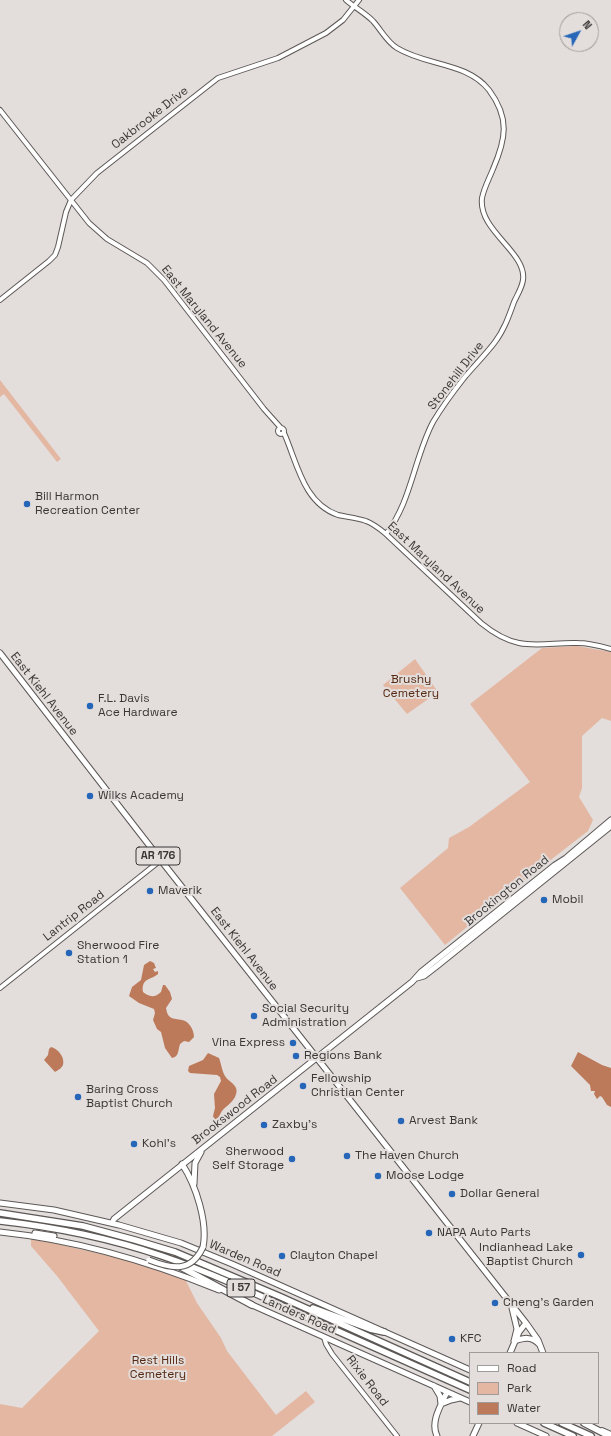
<!DOCTYPE html>
<style>
body{margin:0}
#map{position:relative;width:611px;height:1436px;overflow:hidden;background:#e3dedc;font-family:"Space Grotesk",sans-serif}
canvas{display:block}
.legend{position:absolute;left:469px;top:1352px;width:130px;height:72px;box-sizing:border-box;background:#e3dedc;border:1px solid #9f9b9a;margin:0;padding:5px 7px;list-style:none;font-size:12px;color:#393736}
.legend li{display:flex;align-items:center;gap:8px;height:20px}
.legend b{width:20px;border:1px solid #9f9b9a}
.north{position:absolute;left:559px;top:12px;width:40px;height:40px;box-sizing:border-box;background:#e3dedc;border:1px solid #9f9b9a;border-radius:50%;rotate:50deg;font-size:11px;font-weight:700;line-height:16px;text-align:center;color:#393736}
.north::after{content:'';display:block;margin:auto;width:14px;height:18px;background:#2666b8;clip-path:polygon(50% 0,100% 100%,50% 72%,0 100%)}
</style>
<div id="map">
<canvas width="611" height="1436"></canvas>
<ul class="legend">
<li><b style="height:5px;background:#fff"></b>Road</li>
<li><b style="height:11px;background:#e4b7a2"></b>Park</li>
<li><b style="height:11px;background:#bc7a5a"></b>Water</li>
</ul>
<div class="north">N</div>
</div>
<script>
const ctx = document.querySelector('canvas').getContext('2d');
ctx.lineJoin = 'round';
function paint(path, color) { ctx.fillStyle = color; ctx.fill(path, 'evenodd'); }
function trace(path, color, width, dash) { ctx.strokeStyle = color; ctx.lineWidth = width; ctx.lineCap = dash ? 'butt' : 'round'; ctx.setLineDash(dash || []); ctx.stroke(path); }
function write(font, color, halo, rows, align = 'center') {
  ctx.font = font + ' "Space Grotesk",sans-serif'; ctx.lineWidth = 4; ctx.setLineDash([]); ctx.textBaseline = 'middle'; ctx.strokeStyle = halo; ctx.fillStyle = color; for (const [text, x, y, turn = 0] of rows) {
    ctx.save(); ctx.translate(x, y); ctx.rotate((+turn || 0) * Math.PI / 180); ctx.textAlign = isNaN(turn) ? turn : align; if (halo) ctx.strokeText(text, 0, 0); ctx.fillText(text, 0, 0); ctx.restore();
  }
}
paint(new Path2D(`
 M0,380L61,459L57,462L4,394L0,397Z
 M577,646L611,652V721L602,718L582,736V788L579,797L593,820L588,831L517,886L445,945L400,888L448,848L449,838L469,827L530,782L470,704L542,648Z
 M415,659L438,692L407,714L383,685Z
 M31,1238L123,1259L185,1279L197,1303L221,1338L227,1351L276,1415L306,1391L315,1402L272,1436H0V1404L22,1408L99,1331L57,1276L31,1246Z`), '#e4b7a2');
paint(new Path2D(`
 M150,961L154,963L156,968L153,969L155,972L158,971V974C151,980 141,978 143,992C149,997 155,998 161,992L163,985H165L170,992L172,999L166,1008C168,1020 173,1018 182,1020C189,1021 194,1030 194,1037L189,1042L184,1041L180,1044C178,1050 179,1057 172,1058L165,1048L161,1032L157,1029L153,1020L155,1013L154,1009L139,1003L129,996L132,987L141,980L144,965Z
 M51,1047C59,1049 65,1058 63,1065C61,1069 58,1070 55,1072L44,1060L48,1055L49,1049Z
 M578,1052L602,1065L611,1068V1107L607,1105L602,1097L600,1096L597,1099L594,1094L595,1091H591L590,1085L571,1066Z
 M208,1053L219,1058C221,1063 222,1071 225,1076C229,1083 241,1085 235,1097C232,1103 226,1106 222,1111C219,1115 219,1119 216,1122L213,1116L215,1108L214,1094L221,1081L220,1077L217,1075L190,1073L188,1071L189,1066L203,1060Z`), '#bc7a5a');
const minor = new Path2D(`
 M346,0C354,7 365,13 373,21C381,30 387,42 397,48C426,66 467,62 489,90C510,118 506,139 493,169C489,179 484,188 482,198C478,231 527,252 523,280C522,288 517,295 514,302C509,316 504,330 495,342C486,354 474,366 464,378C453,392 442,407 433,422C427,433 423,445 419,457C410,484 404,511 386,534
 M0,110L89,223L107,239L147,263L164,280L264,409L281,428
 M0,300L49,261L55,255L58,247L66,212L71,200L97,173L218,78L278,58L326,33L343,20L359,0
 M278 431a3 3 0 1 1 6 0a3 3 0 1 1-6 0Z
 M284,433C297,462 303,503 338,515C347,517 357,518 366,521C374,524 380,529 386,534L481,623C492,632 504,640 519,643C538,647 558,642 578,643C589,643 600,646 611,649
 M0,988L161,860
 M324,1337L326,1344L332,1354L397,1436
 M602,1430L611,1434`);
const major = new Path2D(`
 M0,653L163,863L526,1323L538,1340L543,1353
 M417,978L424,976L437,966L611,826
 M182,1164C196,1185 208,1223 203,1247
 M194,1184L195,1163L201,1152
 M0,1203L54,1210L119,1225L181,1243L232,1264L470,1370
 M112,1223L114,1219L412,982L421,972L555,865L566,858L611,820
 M0,1232C76,1240 148,1261 219,1290
 M35,1233L54,1236
 M250,1304L470,1402
 M512,1308L517,1329L514,1341
 M514,1341C524,1338 531,1336 539,1344
 M510,1353L519,1332L526,1323
 M434,1386L440,1396L441,1404L451,1400L460,1398
 M517,1423L546,1436
 M437,1436C430,1422 441,1405 447,1392
 M473,1436L479,1423`);
const highway = new Path2D(`
 M0,1213L83,1226L135,1240L175,1252L281,1297L470,1382
 M0,1221C55,1227 109,1238 162,1256C215,1274 265,1298 315,1321C367,1344 419,1367 470,1390
 M177,1265L252,1305
 M313,1308L370,1329L384,1332
 M544,1423L573,1436
 M562,1423L591,1436
 M584,1423L609,1436`);
trace(minor, '#5c5856', 6);
trace(major, '#5c5856', 7);
trace(highway, '#5c5856', 8);
trace(minor, '#fff', 4);
trace(major, '#fff', 5);
trace(highway, '#fff', 5.5);
const majorBridge = new Path2D(`
 M149,1260C172,1269 191,1273 203,1247`);
trace(majorBridge, '#5c5856', 7, []);
trace(majorBridge, '#fff', 5);
for (const [x, y, r, color] of [
 [27,504,4,"#2666b8"],
 [90,706,4,"#2666b8"],
 [90,796,4,"#2666b8"],
 [150,891,4,"#2666b8"],
 [544,900,4,"#2666b8"],
 [69,953,4,"#2666b8"],
 [254,1016,4,"#2666b8"],
 [293,1043,4,"#2666b8"],
 [296,1056,4,"#2666b8"],
 [303,1086,4,"#2666b8"],
 [78,1097,4,"#2666b8"],
 [401,1121,4,"#2666b8"],
 [264,1125,4,"#2666b8"],
 [134,1144,4,"#2666b8"],
 [347,1156,4,"#2666b8"],
 [292,1159,4,"#2666b8"],
 [378,1176,4,"#2666b8"],
 [452,1194,4,"#2666b8"],
 [429,1233,4,"#2666b8"],
 [581,1255,4,"#2666b8"],
 [282,1256,4,"#2666b8"],
 [495,1303,4,"#2666b8"],
 [452,1339,4,"#2666b8"]
]) { const dot = new Path2D(); dot.arc(x, y, r, 0, 2 * Math.PI); ctx.fillStyle = color; ctx.fill(dot); trace(dot, '#e3dedc', 1.5); }
for (const [x, y, w] of [
 [158,856,44],
 [241,1288,28]
]) { const box = new Path2D(); box.roundRect(x - w / 2, y - 9, w, 18, 3); ctx.fillStyle = '#e3dedc'; ctx.fill(box); trace(box, '#393736', 1); }
write('bold 11px', '#393736', null, [
 ["AR 176",158,856],
 ["I 57",241,1288]
]);
write('12px', '#393736', '#e3dedc', [
 ["Oakbrooke Drive",150,118,-38],
 ["East Maryland Avenue",204,317,51],
 ["Stonehill Drive",456,376,-52],
 ["East Maryland Avenue",436,568,43],
 ["East Kiehl Avenue",44,694,52],
 ["Brockington Road",507,891,-39],
 ["Lantrip Road",74,916,-38],
 ["East Kiehl Avenue",244,949,52],
 ["Brookswood Road",235,1110,-38],
 ["Warden Road",245,1259,23],
 ["Landers Road",299,1315,24],
 ["Rixie Road",367,1381,52]
]);
write('12px', '#393736', '#e3dedc', [
 ["Bill Harmon",35,497],
 ["Recreation Center",35,511],
 ["F.L. Davis",98,699],
 ["Ace Hardware",98,713],
 ["Wilks Academy",98,796],
 ["Maverik",158,891],
 ["Mobil",552,900],
 ["Sherwood Fire",77,946],
 ["Station 1",77,960],
 ["Social Security",262,1009],
 ["Administration",262,1023],
 ["Vina Express",285,1043,"right"],
 ["Regions Bank",304,1056],
 ["Fellowship",311,1079],
 ["Christian Center",311,1093],
 ["Baring Cross",86,1090],
 ["Baptist Church",86,1104],
 ["Arvest Bank",409,1121],
 ["Zaxby's",272,1125],
 ["Kohl's",142,1144],
 ["Sherwood",284,1152,"right"],
 ["Self Storage",284,1166,"right"],
 ["The Haven Church",355,1156],
 ["Moose Lodge",386,1176],
 ["Dollar General",460,1194],
 ["NAPA Auto Parts",437,1233],
 ["Indianhead Lake",573,1248,"right"],
 ["Baptist Church",573,1262,"right"],
 ["Clayton Chapel",290,1256],
 ["Cheng's Garden",503,1303],
 ["KFC",460,1339]
], 'left');
write('12px', '#552811', '#e3dedc', [
 ["Brushy",411,680],
 ["Cemetery",411,694],
 ["Rest Hills",158,1361],
 ["Cemetery",158,1375]
]);
</script>
